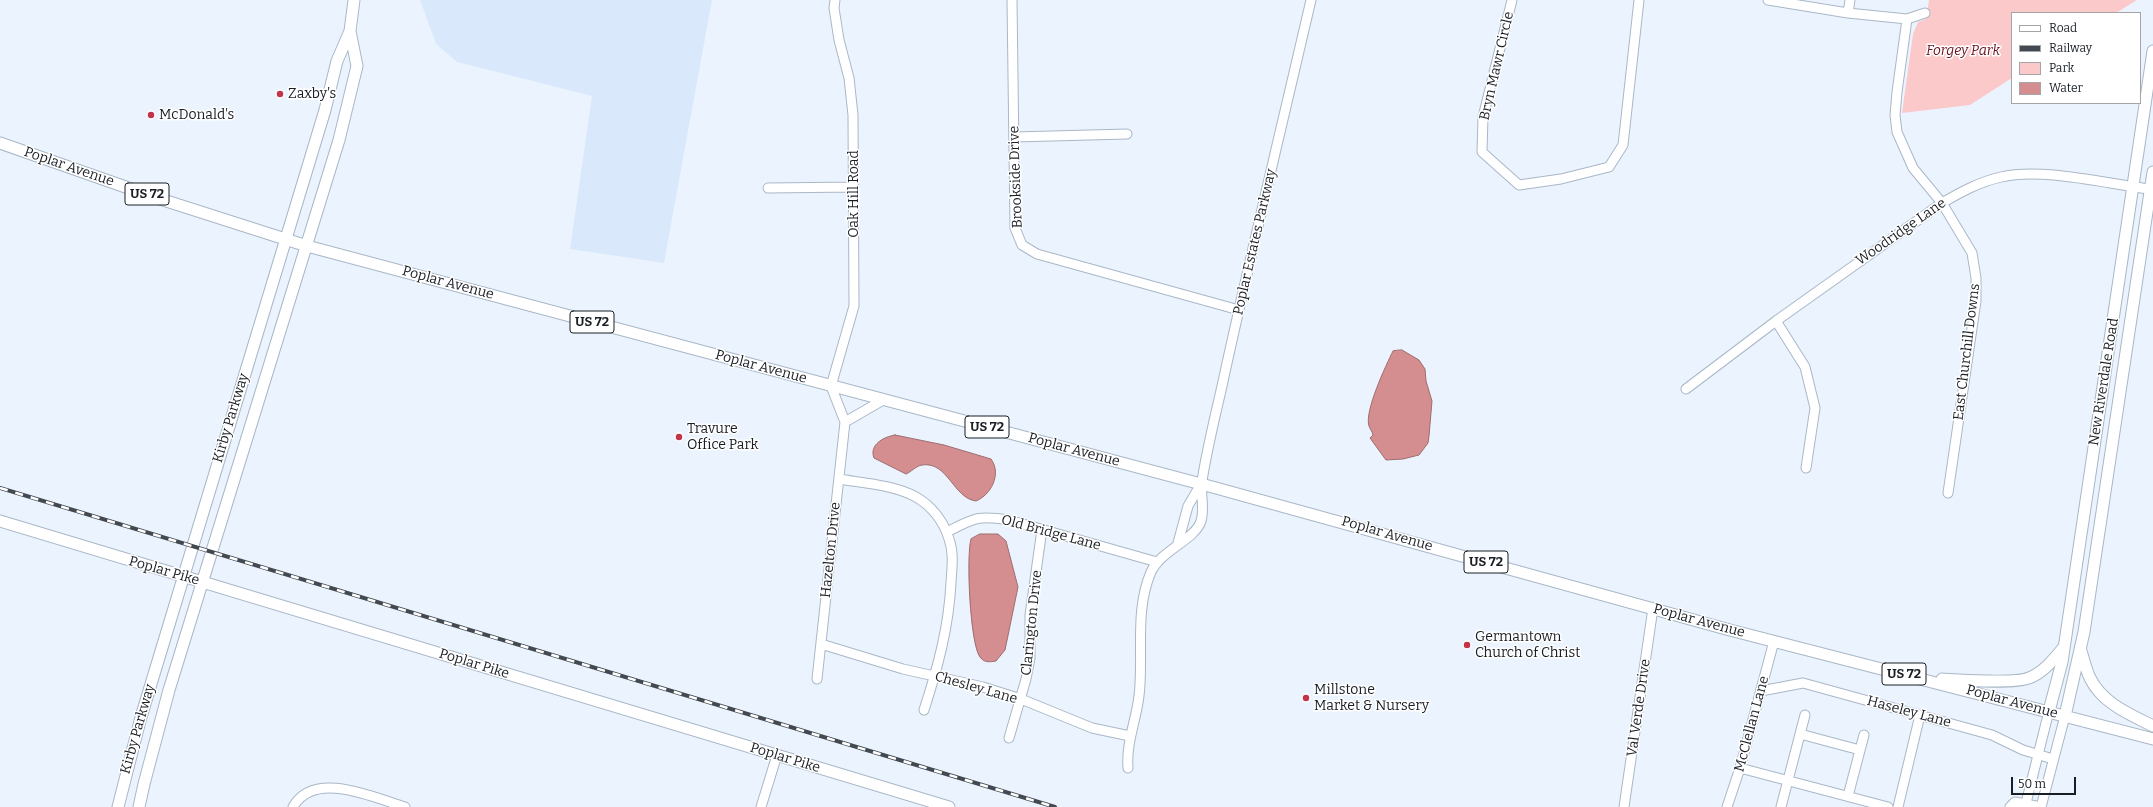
<!DOCTYPE html>
<style>
body{margin:0}
#map{position:relative;width:2153px;height:807px;overflow:hidden;background:#ebf4fe;font-family:Bitter,serif}
canvas{display:block}
.legend{position:absolute;left:2011px;top:12px;width:130px;height:92px;box-sizing:border-box;background:#fff;border:1px solid #a3a5a7;margin:0;padding:5px 7px;list-style:none;font-size:12px;color:#191e24}
.legend li{display:flex;align-items:center;gap:8px;height:20px}
.legend b{width:20px;border:1px solid #a3a5a7}
.scale{position:absolute;left:2011px;top:777px;width:65px;height:18px;box-sizing:border-box;border:2px solid #191e24;border-top:0;padding-left:5px;font-size:12px;line-height:14px;white-space:nowrap;color:#191e24;-webkit-text-stroke:3px #fff;paint-order:stroke}
</style>
<div id="map">
<canvas width="2153" height="807"></canvas>
<ul class="legend">
<li><b style="height:5px;background:#fff"></b>Road</li>
<li><b style="height:5px;background:#434950"></b>Railway</li>
<li><b style="height:11px;background:#fcc9ca"></b>Park</li>
<li><b style="height:11px;background:#d58e90"></b>Water</li>
</ul>
<div class="scale">50 m</div>
</div>
<script>
const ctx = document.querySelector('canvas').getContext('2d');
ctx.lineJoin = 'round';
function paint(path, color) { ctx.fillStyle = color; ctx.fill(path, 'evenodd'); }
function trace(path, color, width, dash) { ctx.strokeStyle = color; ctx.lineWidth = width; ctx.lineCap = dash ? 'butt' : 'round'; ctx.setLineDash(dash || []); ctx.stroke(path); }
function write(font, color, halo, rows, align = 'center') {
  ctx.font = font + ' Bitter,serif'; ctx.lineWidth = 3; ctx.setLineDash([]); ctx.textBaseline = 'middle'; ctx.strokeStyle = halo; ctx.fillStyle = color; for (const [text, x, y, turn = 0] of rows) {
    ctx.save(); ctx.translate(x, y); ctx.rotate((+turn || 0) * Math.PI / 180); ctx.textAlign = isNaN(turn) ? turn : align; if (halo) ctx.strokeText(text, 0, 0); ctx.fillText(text, 0, 0); ctx.restore();
  }
}
paint(new Path2D(`
 M420,0H712L664,263L570,249L592,96L457,62L436,44Z`), '#d9e9fb');
paint(new Path2D(`
 M1929,0H2137L2116,13H2012V78L1970,105L1902,113L1913,34L1918,22L1926,19Z`), '#fcc9ca');
const water = new Path2D(`
 M1402,350L1419,360L1425,369L1426,381L1432,401L1429,436L1428,443L1419,455L1403,459L1386,460L1370,438L1373,435C1372,431 1370,429 1369,426C1364,412 1386,365 1393,351Z
 M895,435L944,445L991,459C1002,474 991,495 976,501C953,498 948,461 922,465C916,466 911,472 906,474L874,458C869,445 883,437 895,435Z
 M980,534H998L1006,541L1018,587L1005,650L996,661C990,662 984,663 980,657C970,644 966,555 971,539Z`);
paint(water, '#d58e90');
trace(water, '#9d6c70', 1);
const minor = new Path2D(`
 M1012,0L1015,228L1022,245L1037,254L1239,310
 M1512,0L1483,117L1482,152L1519,185L1561,179L1609,167L1623,145L1639,0
 M1768,0L1848,13L1907,19L1925,13
 M1848,13L1850,0
 M1907,19L1897,92L1895,115L1897,132L1913,168L1942,203L1972,253L1976,278V301L1948,493
 M1014,137L1127,134
 M768,188L854,187
 M1776,321L1805,367L1815,408L1806,468
 M1686,389L1776,321L1942,203C1961,192 1979,182 2001,177C2042,167 2107,184 2150,189
 M845,422L883,400
 M839,479C863,483 894,485 916,497C932,506 944,522 949,539C954,553 952,567 951,582C949,626 938,667 924,710
 M947,532C974,518 978,515 1009,520L1157,562
 M1178,543L1188,506L1201,484
 M821,644L903,669L983,687L1021,699L1092,728L1130,736
 M817,679L845,422L831,386L854,306L853,115L849,78L839,40L834,8L835,0
 M1761,691L1803,683L1992,735L2023,750L2053,759
 M1800,734L1860,750
 M1009,738L1026,679L1030,658V615L1042,529
 M1128,768C1126,743 1136,721 1139,696C1144,656 1134,611 1151,572C1161,550 1195,540 1201,521C1205,508 1200,494 1202,481C1207,449 1215,417 1222,386C1250,257 1281,129 1311,0
 M1740,768L1888,807
 M1848,796L1864,735
 M2026,803L2049,711
 M293,807C314,769 375,798 405,807
 M761,807L777,755
 M1624,807L1653,608
 M1727,807L1740,768L1774,641
 M1781,807L1805,715
 M1898,807L1920,715
 M2010,807L2015,802L2041,807
 M2041,807L2065,716`);
const major = new Path2D(`
 M0,143L157,198L307,246L1216,488L1726,629L2153,739
 M0,521L949,807
 M2081,651C2084,660 2086,670 2090,678C2102,703 2129,714 2153,726
 M1942,679C1961,680 2014,684 2029,678C2044,672 2054,659 2064,647
 M2049,711L2062,662L2153,51
 M2065,716L2084,632L2153,172
 M118,807L141,717L325,110L337,61L350,31L354,0
 M139,807L144,784L169,690L339,140L357,66L350,31`);
trace(minor, '#a9b7c7', 11);
trace(major, '#a9b7c7', 13);
trace(minor, '#fff', 9);
trace(major, '#fff', 11);
const rail = new Path2D(`
 M0,488L1055,807`);
trace(rail, '#434950', 4);
trace(rail, '#fff', 2.5, [8]);
for (const [x, y, r, color] of [
 [280,94,4,"#c43449"],
 [151,115,4,"#c43449"],
 [679,437,4,"#c43449"],
 [1467,645,4,"#c43449"],
 [1306,698,4,"#c43449"]
]) { const dot = new Path2D(); dot.arc(x, y, r, 0, 2 * Math.PI); ctx.fillStyle = color; ctx.fill(dot); trace(dot, '#fff', 1.5); }
for (const [x, y, w] of [
 [147,194,44],
 [592,322,44],
 [987,427,44],
 [1486,562,44],
 [1904,674,44]
]) { const box = new Path2D(); box.roundRect(x - w / 2, y - 11, w, 22, 3); ctx.fillStyle = '#fff'; ctx.fill(box); trace(box, '#191e24', 1); }
write('bold 13px', '#191e24', null, [
 ["US 72",147,194],
 ["US 72",592,322],
 ["US 72",987,427],
 ["US 72",1486,562],
 ["US 72",1904,674]
]);
write('italic 14px', '#681321', '#fff', [
 ["Forgey Park",1963,51]
]);
write('14px', '#191e24', '#fff', [
 ["Bryn Mawr Circle",1497,66,-77],
 ["Poplar Avenue",69,167,19],
 ["Brookside Drive",1016,177,-92],
 ["Oak Hill Road",854,194,-90],
 ["Woodridge Lane",1901,232,-35],
 ["Poplar Estates Parkway",1255,242,-77],
 ["Poplar Avenue",448,283,15],
 ["East Churchill Downs",1967,352,-83],
 ["Poplar Avenue",761,367,15],
 ["New Riverdale Road",2104,382,-81],
 ["Kirby Parkway",231,418,-73],
 ["Poplar Avenue",1074,450,15],
 ["Old Bridge Lane",1051,533,15],
 ["Poplar Avenue",1387,534,16],
 ["Hazelton Drive",831,550,-84],
 ["Poplar Pike",164,571,16],
 ["Poplar Avenue",1699,621,15],
 ["Clarington Drive",1032,623,-84],
 ["Poplar Pike",474,664,17],
 ["Chesley Lane",976,688,16],
 ["Poplar Avenue",2012,702,15],
 ["Val Verde Drive",1639,708,-82],
 ["Haseley Lane",1909,712,15],
 ["McClellan Lane",1752,724,-75],
 ["Kirby Parkway",138,729,-74],
 ["Poplar Pike",785,758,17]
]);
write('14px', '#191e24', '#fff', [
 ["Zaxby's",288,94],
 ["McDonald's",159,115],
 ["Travure",687,429],
 ["Office Park",687,445],
 ["Germantown",1475,637],
 ["Church of Christ",1475,653],
 ["Millstone",1314,690],
 ["Market & Nursery",1314,706]
], 'left');
</script>
